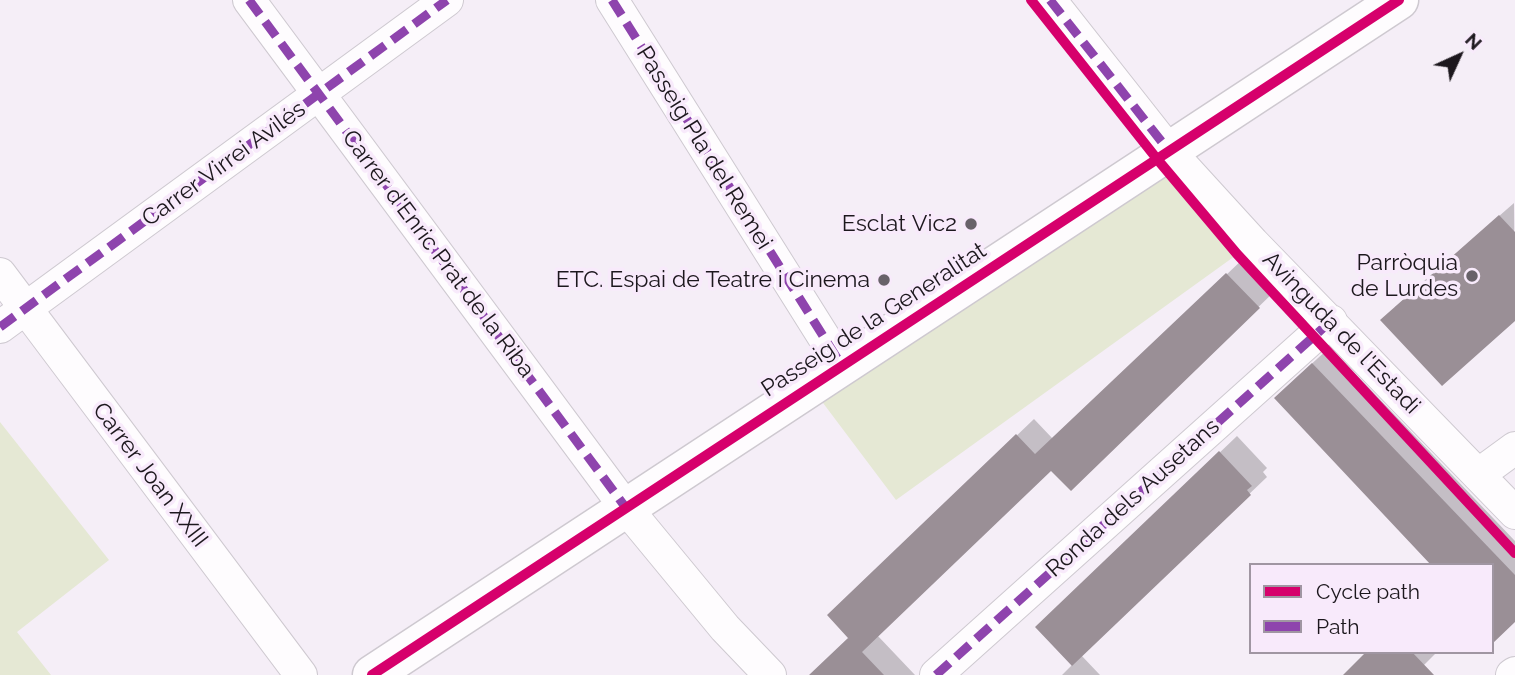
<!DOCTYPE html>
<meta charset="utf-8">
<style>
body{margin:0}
#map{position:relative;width:1515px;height:675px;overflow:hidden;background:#f5eef7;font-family:Raleway,sans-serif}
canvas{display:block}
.legend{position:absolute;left:1249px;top:563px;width:245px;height:91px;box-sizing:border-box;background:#f8eafb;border:2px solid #a096a2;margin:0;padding:9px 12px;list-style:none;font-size:21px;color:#1c171d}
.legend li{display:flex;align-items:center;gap:14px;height:35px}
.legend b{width:35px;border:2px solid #a096a2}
.north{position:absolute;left:1424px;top:21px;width:70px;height:70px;-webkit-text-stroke:5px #f8eafb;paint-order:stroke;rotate:45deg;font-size:19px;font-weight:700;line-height:28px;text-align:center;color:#1c171d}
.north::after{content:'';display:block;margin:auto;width:24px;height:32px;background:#1c171d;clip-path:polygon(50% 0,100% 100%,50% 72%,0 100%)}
</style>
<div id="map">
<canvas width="1515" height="675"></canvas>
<ul class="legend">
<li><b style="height:9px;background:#d6006c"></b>Cycle path</li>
<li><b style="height:9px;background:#8e44ad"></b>Path</li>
</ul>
<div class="north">N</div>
</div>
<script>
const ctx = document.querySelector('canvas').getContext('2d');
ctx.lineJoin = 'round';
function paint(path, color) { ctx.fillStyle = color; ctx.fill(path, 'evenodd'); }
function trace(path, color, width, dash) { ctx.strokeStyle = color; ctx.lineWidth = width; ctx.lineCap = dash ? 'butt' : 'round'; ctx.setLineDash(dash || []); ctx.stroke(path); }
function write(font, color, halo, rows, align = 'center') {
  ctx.font = font + ' Raleway,sans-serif'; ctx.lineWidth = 7; ctx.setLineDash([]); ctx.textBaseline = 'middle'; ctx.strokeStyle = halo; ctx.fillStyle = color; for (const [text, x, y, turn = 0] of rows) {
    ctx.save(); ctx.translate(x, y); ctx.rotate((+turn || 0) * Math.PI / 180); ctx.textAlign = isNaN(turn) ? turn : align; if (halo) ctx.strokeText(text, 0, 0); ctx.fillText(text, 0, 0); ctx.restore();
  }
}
paint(new Path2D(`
 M1169,151L1253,243L896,500L811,387Z
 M0,422L109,560L17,632L51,675H0Z`), '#e5e8d4');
paint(new Path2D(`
 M1514,203L1515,319L1395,307Z
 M1244,258L1276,290L1071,488L1051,469L877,635L915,675H815L850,638L846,599L1034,419L1053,439Z
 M1330,347L1515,541V619L1492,565L1293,381Z
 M1237,436L1267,468L1263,472L1267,477L1081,655L1100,675H1062L1073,664L1055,610Z
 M1368,652H1437L1414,675H1345Z`), '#0003');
paint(new Path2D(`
 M1499,215L1515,232V321L1442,386L1380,320Z
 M1226,273L1260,308L1071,491L1051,471L862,652L884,675H809L848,638L858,649L827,615L1016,434L1035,454Z
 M1312,363L1515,575V622L1492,644V565H1431L1274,398Z
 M1219,451L1252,486L1247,490L1251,495L1072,666L1035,627Z
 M1366,652H1412L1434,675H1343Z`), '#9a8f96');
const street = new Path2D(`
 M249,0L626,508L725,628L770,675
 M612,0L842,366
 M1050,0L1169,151L1253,243L1515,513
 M0,274L301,675
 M0,327L447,0
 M1478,475L1515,448
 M936,675L1331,321
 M1512,675L1515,673`);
const secondary = new Path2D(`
 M372,675L1399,0`);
trace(street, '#cec9d0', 34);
trace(secondary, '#cec9d0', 41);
trace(street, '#fefcfe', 32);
trace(secondary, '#fefcfe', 38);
trace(new Path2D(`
 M249,0L626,508
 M612,0L842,366
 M1050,0L1169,151
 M0,327L447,0
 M936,675L1331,321`), '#8e44ad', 9, [18, 9]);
trace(new Path2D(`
 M1031,0L1157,159L1237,254L1515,553
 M372,675L1399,0`), '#d6006c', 10);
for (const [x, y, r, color] of [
 [971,224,7,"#686269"],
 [1472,276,7,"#686269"],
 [884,280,7,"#686269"]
]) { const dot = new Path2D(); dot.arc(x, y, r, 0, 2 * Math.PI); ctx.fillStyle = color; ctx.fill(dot); trace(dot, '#f8eafb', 2.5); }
write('23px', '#1c171d', '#f8eafb', [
 ["Passeig Pla del Remei",704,148,58],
 ["Carrer Virrei Avilés",224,164,-36],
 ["Carrer d'Enric Prat de la Riba",438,254,53],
 ["Passeig de la Generalitat",874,320,-33],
 ["Avinguda de l'Estadi",1341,333,46],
 ["Carrer Joan XXIII",150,475,53],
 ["Ronda dels Ausetans",1133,498,-42]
]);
write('23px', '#1c171d', '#f8eafb', [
 ["Esclat Vic2",957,224],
 ["Parròquia",1458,263],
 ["de Lurdes",1458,289],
 ["ETC. Espai de Teatre i Cinema",870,280]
], 'right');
</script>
